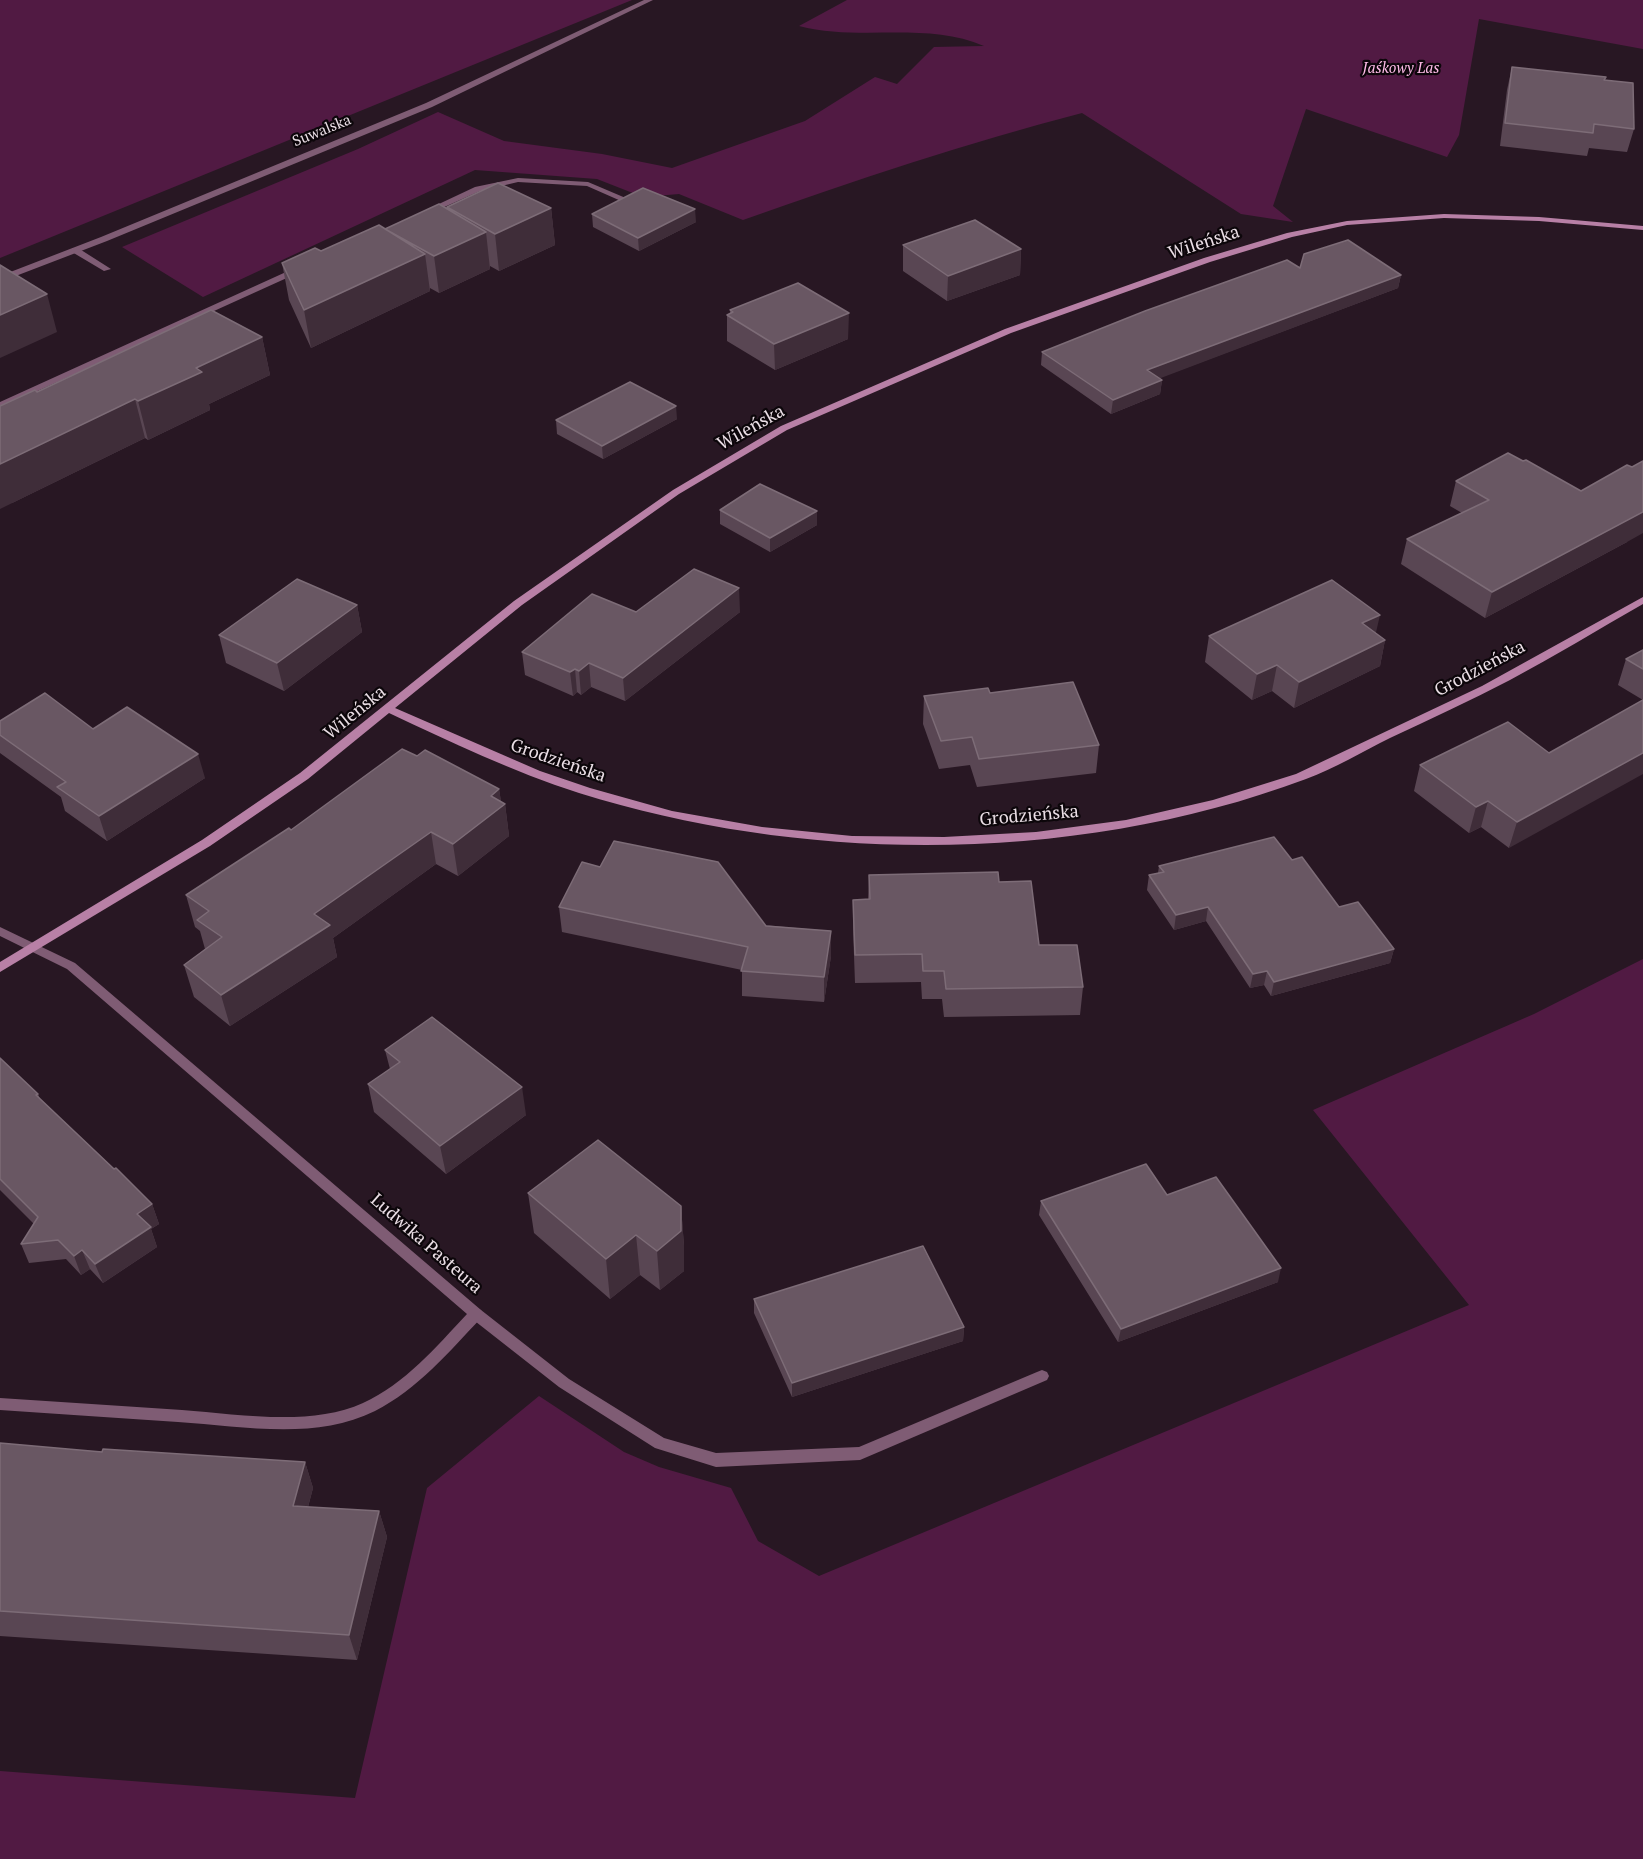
<!DOCTYPE html>
<meta charset="utf-8">
<style>
body{margin:0}
canvas{display:block;background:#281723}
</style>
<canvas width="1643" height="1859"></canvas>
<script>
const ctx = document.querySelector('canvas').getContext('2d');
ctx.lineJoin = 'round';
function paint(path, color) { ctx.fillStyle = color; ctx.fill(path, 'evenodd'); }
function trace(path, color, width, dash) { ctx.strokeStyle = color; ctx.lineWidth = width; ctx.lineCap = dash ? 'butt' : 'round'; ctx.setLineDash(dash || []); ctx.stroke(path); }
function write(font, color, halo, rows, align = 'center') {
  ctx.font = font + ' "PT Serif",serif'; ctx.lineWidth = 4.5; ctx.setLineDash([]); ctx.textBaseline = 'middle'; ctx.strokeStyle = halo; ctx.fillStyle = color; for (const [text, x, y, turn = 0] of rows) {
    ctx.save(); ctx.translate(x, y); ctx.rotate((+turn || 0) * Math.PI / 180); ctx.textAlign = isNaN(turn) ? turn : align; if (halo) ctx.strokeText(text, 0, 0); ctx.fillText(text, 0, 0); ctx.restore();
  }
}
paint(new Path2D(`
 M0,0H632L0,258Z
 M847,0H1643V49L1479,19L1459,135L1447,157L1306,109L1273,206L1293,222L1241,214L1082,113C967,143 855,180 743,220L679,194L643,197L597,179L475,170L203,297L122,247L358,149L438,112L504,141L602,154L672,168L805,121L875,77L897,84L934,47L984,46C926,21 859,42 799,26Z
 M1643,959V1859H0V1771L355,1798L427,1488L539,1396L624,1452L659,1467L731,1488L758,1541L819,1576L1469,1305L1313,1110L1534,1014Z`), '#511a43');
paint(new Path2D(`
 M72,248H78L111,269L104,271L72,252Z
 M476,1308L481,1310L569,1379L664,1438L716,1453L859,1447L1037,1372L1042,1370L1047,1372L1049,1376L1047,1380L860,1460L716,1467L655,1448L559,1387L471,1318L469,1314L471,1310Z`), '#7f5c74');
paint(new Path2D(`
 M644,0H653L432,107L107,241L0,282V276L101,237L426,103Z
 M518,178L588,182L628,199L621,201L587,186L518,182L480,191L431,213L424,211L475,187Z
 M297,267L301,270L300,272L0,408V402Z
 M0,927L75,963L481,1310L483,1314L481,1318C449,1352 418,1389 375,1411C315,1441 242,1426 178,1422C118,1418 59,1414 0,1410V1398C61,1402 122,1406 182,1410C238,1414 311,1427 363,1403C405,1384 436,1347 467,1314L67,969L0,936Z`), '#7f5c74');
paint(new Path2D(`
 M1444,214L1539,217L1643,226V230L1539,221L1444,218L1347,225L1292,237L1210,262L1011,333L787,430L679,494L522,605L395,708L540,771L590,788L672,811L762,827L852,836L944,837L1036,832L1126,820L1213,800L1296,774L1482,686L1643,597V604C1599,629 1555,656 1510,680C1470,701 1430,719 1390,738C1362,752 1335,768 1306,779C1079,864 809,865 579,793C513,772 451,742 389,713L308,779L210,846L0,972V962L202,840L300,773L514,601L673,490L781,426L1005,329L1204,258L1287,233L1347,221Z`), '#b880a6');
paint(new Path2D(`
 M1512,67L1605,80L1634,129L1627,152L1589,148L1587,156L1500,146L1507,90Z
 M447,207L551,208L555,245L499,271L490,266V269L439,293L430,288V291L311,348L289,300L282,263L321,251L447,208Z
 M592,214L696,222L639,251L593,227Z
 M903,245L1021,249L1020,275L947,301L903,271Z
 M1300,268L1401,275L1398,288L1159,378L1162,380L1160,394L1111,414L1041,365L1042,352Z
 M730,310L848,339L775,370L727,341V315L730,313Z
 M262,337L270,375L209,404L210,410L148,440L145,438L12,503L37,392Z
 M677,419L603,459L557,434L556,420Z
 M1523,461L1581,491L1632,467L1627,542L1485,618L1401,564L1407,539L1462,513L1450,506L1456,481Z
 M720,510L817,525L770,552L720,524Z
 M357,605L362,632L284,691L226,663L219,635Z
 M636,612H740L625,701L591,687L581,695L577,692L573,696L525,675L522,652Z
 M1376,633L1385,640L1380,666L1294,708L1272,691L1252,700L1205,662L1209,636Z
 M1643,650V700L1618,685L1626,659Z
 M990,693L1099,745L1096,773L977,787L970,765L939,769L923,724L924,696Z
 M0,721L93,729L205,778L107,841L65,811L61,797L0,753Z
 M1549,753L1509,848L1481,827L1469,833L1414,791L1420,765Z
 M417,756L499,789L501,802L505,804L509,836L458,876L436,864L333,938L337,957L230,1026L194,997L184,965L205,949L200,931L195,927L186,895L291,830Z
 M1292,860L1339,907L1394,949L1390,963L1271,996L1264,985L1250,988L1206,921L1174,930L1147,890L1149,875L1158,873L1159,866Z
 M869,875L999,882L1039,945L1083,987L1080,1015L944,1017L942,999H922L921,982L855,983L853,928V900L868,899Z
 M559,907L831,931V956L824,1002L742,996V970L562,932Z
 M385,1050L526,1115L446,1174L374,1112L368,1084L390,1069Z
 M0,1058L38,1094L40,1099L152,1204L159,1224L151,1229L157,1247L103,1283L90,1269L81,1275L66,1259L29,1263L21,1244L34,1224L0,1190Z
 M528,1193L681,1206L684,1246V1271L660,1290L640,1275L610,1299L534,1233Z
 M1041,1201L1278,1282L1118,1342L1039,1215Z
 M754,1299L964,1327L963,1341L792,1397L754,1313Z
 M0,1443L102,1452L305,1462L313,1488L308,1507L379,1511L387,1537L357,1660L0,1636Z`), '#594653');
paint(new Path2D(`
 M551,208L555,245L499,271L495,234Z
 M695,209L696,222L639,251L638,238Z
 M486,232L490,269L439,293L434,256Z
 M1021,249L1020,275L947,301L948,276Z
 M425,254L430,291L311,348L304,310Z
 M1401,275L1398,288L1145,384L1147,370Z
 M47,294L57,332L0,358V315Z
 M849,313L848,339L775,370L774,344Z
 M262,337L270,375L209,404L210,410L148,440L138,401L196,368Z
 M1162,380L1160,394L1111,414L1113,400Z
 M135,399L145,438L0,509V464Z
 M676,406L677,419L603,459L602,446Z
 M817,511V525L770,552V538Z
 M1643,512V533L1627,542L1485,618L1492,592Z
 M739,588L740,612L625,701L623,678Z
 M357,605L362,632L284,691L277,663Z
 M1380,615L1374,641L1362,623Z
 M1385,640L1380,666L1294,708L1299,682Z
 M589,663L591,687L581,695L579,671Z
 M1277,665L1272,691L1252,700L1257,674Z
 M575,669L577,692L573,696L570,672Z
 M1643,753V774L1509,848L1517,822Z
 M198,754L205,778L107,841L99,816Z
 M499,789L502,807L505,804L509,836L458,876L453,844L491,796Z
 M1488,801L1481,827L1469,833L1476,807Z
 M431,832L436,864L333,938L337,957L230,1026L221,995L314,914Z
 M1208,907L1206,921L1174,930L1176,915Z
 M831,931V956L824,1002V977Z
 M1394,949L1390,963L1271,996L1274,982Z
 M1267,971L1264,985L1250,988L1253,974Z
 M522,1087L526,1115L446,1174L440,1146Z
 M152,1204L159,1224L151,1229L157,1247L103,1283L95,1264L137,1214Z
 M681,1206L684,1246V1271L660,1290L657,1251Z
 M636,1235L640,1275L610,1299L606,1259Z
 M82,1250L90,1269L81,1275L74,1256Z
 M1281,1268L1278,1282L1118,1342L1121,1329Z
 M964,1327L963,1341L792,1397V1383Z
 M305,1462L313,1488L301,1533L293,1506Z
 M379,1511L387,1537L357,1660L349,1635Z`), '#3f2d39');
const building = new Path2D(`
 M1512,67L1606,77L1604,80L1633,83L1634,129L1594,124L1593,133L1505,123Z
 M498,183L551,208L495,234L447,207Z
 M643,188L695,209L638,238L592,214Z
 M439,204L486,232L434,256L385,229Z
 M975,220L1021,249L948,276L903,245Z
 M379,225L425,254L304,310L282,263L315,248L321,251Z
 M1348,240L1401,275L1147,370L1162,380L1113,400L1042,352L1145,311L1287,260L1300,268L1304,254Z
 M0,265L47,294L0,315Z
 M798,283L849,313L774,344L727,315L733,312L730,310Z
 M211,310L262,337L196,368L202,372L138,401L135,399L0,464V406L35,390L37,392Z
 M630,382L676,406L602,446L556,420Z
 M1508,453L1523,461L1526,460L1581,491L1627,465L1632,467L1643,461V512L1492,592L1407,539L1489,500L1456,481Z
 M760,484L817,511L770,538L720,510Z
 M694,569L739,588L623,678L589,663L579,671L575,669L570,672L522,652L592,594L636,612Z
 M297,579L357,605L277,663L219,635Z
 M1332,580L1380,615L1362,623L1385,640L1299,682L1277,665L1257,674L1209,636Z
 M1643,650V669L1626,659Z
 M1073,682L1099,745L979,759L972,737L941,741L924,696L988,688L990,693Z
 M45,693L93,729L127,707L198,754L99,816L57,787L66,782L0,735V721Z
 M1643,700V753L1517,822L1488,801L1476,807L1420,765L1508,722L1549,753Z
 M402,749L417,756L425,750L499,789L491,796L505,804L453,844L431,832L314,914L330,925L221,995L184,965L222,937L197,920L209,911L186,895L289,828L291,830Z
 M1274,837L1292,860L1302,857L1339,907L1358,902L1394,949L1274,982L1267,971L1253,974L1208,907L1176,915L1149,875L1164,872L1159,866Z
 M614,841L718,862L766,926L831,931L824,977L741,971L748,947L559,907L582,862L600,867Z
 M998,872L999,882L1031,881L1039,945H1077L1083,987L946,989L944,971H923L922,954L855,955L853,900L870,899L869,875Z
 M432,1017L522,1087L440,1146L368,1084L400,1062L385,1050Z
 M0,1058L38,1094L36,1095L114,1169L116,1168L152,1204L137,1214L151,1227L95,1264L82,1250L74,1256L58,1240L21,1244L38,1217L0,1179Z
 M598,1140L681,1206V1231L657,1251L636,1235L606,1259L528,1193Z
 M1146,1164L1167,1195L1216,1177L1281,1268L1121,1329L1041,1201Z
 M923,1246L964,1327L792,1383L754,1299Z
 M0,1443L102,1452L103,1449L305,1462L293,1506L379,1511L349,1635L0,1611Z`);
paint(building, '#695763');
trace(building, '#7d6c77', 1.5);
write('italic 15px', '#fdbbe7', '#0c060a', [
 ["Jaśkowy Las",1401,69]
]);
write('15px', '#eadee5', '#0c060a', [
 ["Suwalska",322,131,-22]
]);
write('18px', '#eadee5', '#0c060a', [
 ["Wileńska",1204,243,-18],
 ["Wileńska",751,428,-29],
 ["Grodzieńska",1480,669,-28],
 ["Wileńska",355,713,-39],
 ["Grodzieńska",558,761,19],
 ["Grodzieńska",1029,816,-5],
 ["Ludwika Pasteura",426,1244,41]
]);
</script>
